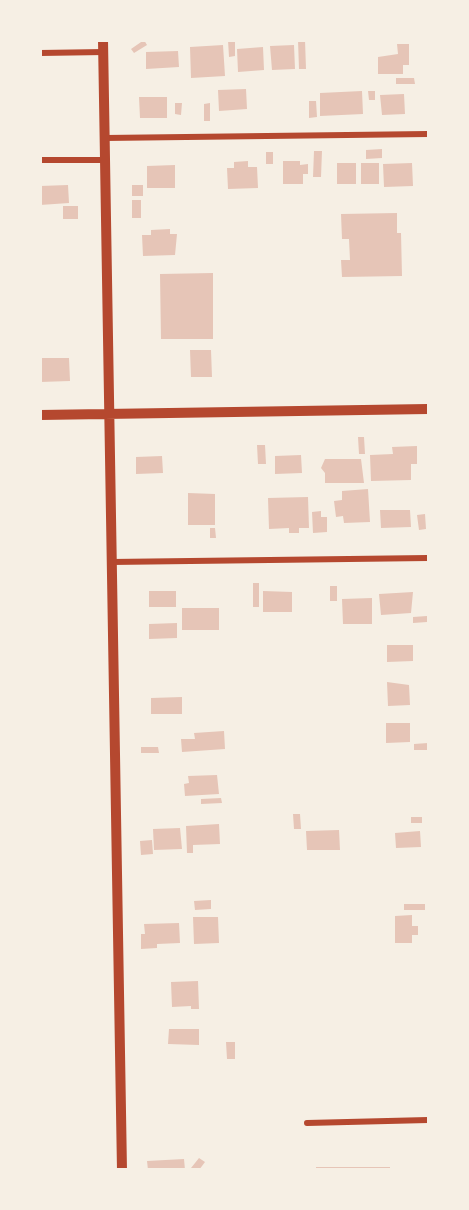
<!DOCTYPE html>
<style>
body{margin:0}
#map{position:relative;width:469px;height:1210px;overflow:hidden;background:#f6efe4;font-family:Raleway,sans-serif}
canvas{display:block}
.frame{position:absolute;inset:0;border:42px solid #f6efe4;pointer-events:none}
</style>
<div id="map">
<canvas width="469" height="1210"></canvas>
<div class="frame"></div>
</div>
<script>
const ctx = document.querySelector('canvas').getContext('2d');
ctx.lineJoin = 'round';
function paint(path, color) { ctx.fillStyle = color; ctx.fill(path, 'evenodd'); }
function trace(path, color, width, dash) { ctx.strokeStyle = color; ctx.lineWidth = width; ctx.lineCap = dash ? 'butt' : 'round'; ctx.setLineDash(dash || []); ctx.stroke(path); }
paint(new Path2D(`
 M144,40L147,45L134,53L131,49Z
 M228,40H235V56L229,57Z
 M298,40H305L306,69H299Z
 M397,44H409V65H403V74H378V57L398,54Z
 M223,45L225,76L191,78L190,47Z
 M294,45L295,69L272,70L270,46Z
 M263,47L264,70L238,72L237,49Z
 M178,51L179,67L146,69V52Z
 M396,78H414L415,84H396Z
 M246,89L247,109L219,111L218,90Z
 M362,91L363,114L320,116V93Z
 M368,91H375V100H369Z
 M404,94L405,114L382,115L380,95Z
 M139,97H167V118H140Z
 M309,101H316L317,117L309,118Z
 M175,103H182L181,115L175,114Z
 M210,103V121H204V104Z
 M382,149V158L366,159V150Z
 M314,151H322L321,177H313Z
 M266,152H273V164H266Z
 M248,161V167H257L258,188L228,189L227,168H234V162Z
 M283,161H300V165L308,164V174H303V184H283Z
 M337,163H356V184H337Z
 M361,163H379V184H361Z
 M412,163L413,186L384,187L383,164Z
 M175,165V188H147V166Z
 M68,185L69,203L40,205V186Z
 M132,185H143V196H132Z
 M132,200H141V218H132Z
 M63,206H78V219H63Z
 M397,213V233H401L402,276L342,277L341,260H350L349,239H342L341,214Z
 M170,229V234H177L175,255L143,256L142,235H151V230Z
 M213,273V339H161L160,274Z
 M190,350H211L212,377H191Z
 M40,358H69L70,381L40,382Z
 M358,437H364L365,454H359Z
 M257,445H265L266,464H258Z
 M417,446V464H411V480L371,481L370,455L393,454L392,447Z
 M301,455L302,473L275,474V456Z
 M162,456L163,473L136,474V457Z
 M325,459H361L364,483H325V473L321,468Z
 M368,489L370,522L344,523L343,516L336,517L334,501L342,500V491Z
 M188,493L215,494V525H188Z
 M308,497L309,528H299V533H289V528L269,529L268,498Z
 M380,510H410L411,527L381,528Z
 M321,511V517H327V532L313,533L312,512Z
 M425,514L426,529L419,530L417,515Z
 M210,528H215L216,538H210Z
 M253,583H259V607H253Z
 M330,586H337V601H330Z
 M149,591H176V607H149Z
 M263,591L292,592V612H263Z
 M413,592L411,613L381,615L379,594Z
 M372,598V624H343L342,599Z
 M182,608H219V630H182Z
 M427,616V622L413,623V617Z
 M177,623V638L149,639V624Z
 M387,645H413V661L387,662Z
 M387,682L409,685L410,705L388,706Z
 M182,697V714H151V698Z
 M386,723H410V742L386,743Z
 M224,731L225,749L182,752L181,739H195L194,733Z
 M428,743V750H414V744Z
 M141,747H158L159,753H141Z
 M217,775L219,794L185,796L184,784L189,783L188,776Z
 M221,798L222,803L201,804V799Z
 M293,814H300L301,829H294Z
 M411,817H422V823H411Z
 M219,824L220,844L193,845V853H187L186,826Z
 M180,828L182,849L154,850L153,829Z
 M339,830L340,850H307L306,831Z
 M420,831L421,847L396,848L395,833Z
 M152,840L153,854L141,855L140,841Z
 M211,900V909L195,910L194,901Z
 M404,904H425V910H404Z
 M412,915V926H418V935H412V943H395V916Z
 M193,917H218L219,943L194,944Z
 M179,923L180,943L157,944V948L141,949V934H145L144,924Z
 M198,981L199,1009H191V1006L172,1007L171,982Z
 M169,1029H199V1045L168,1044Z
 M226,1042H235V1059H227Z
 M199,1158L205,1162L199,1170H193L191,1168Z
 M184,1159L185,1170H148L147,1161Z
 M316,1167H390V1170H316Z`), '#e6c5b7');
trace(new Path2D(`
 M40,53L104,52
 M105,138L428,134
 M40,160H105
 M111,562L428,558
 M307,1123L428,1120`), '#b5482f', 6);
trace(new Path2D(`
 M103,40L122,1170
 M40,415L428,409`), '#b5482f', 10);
</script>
